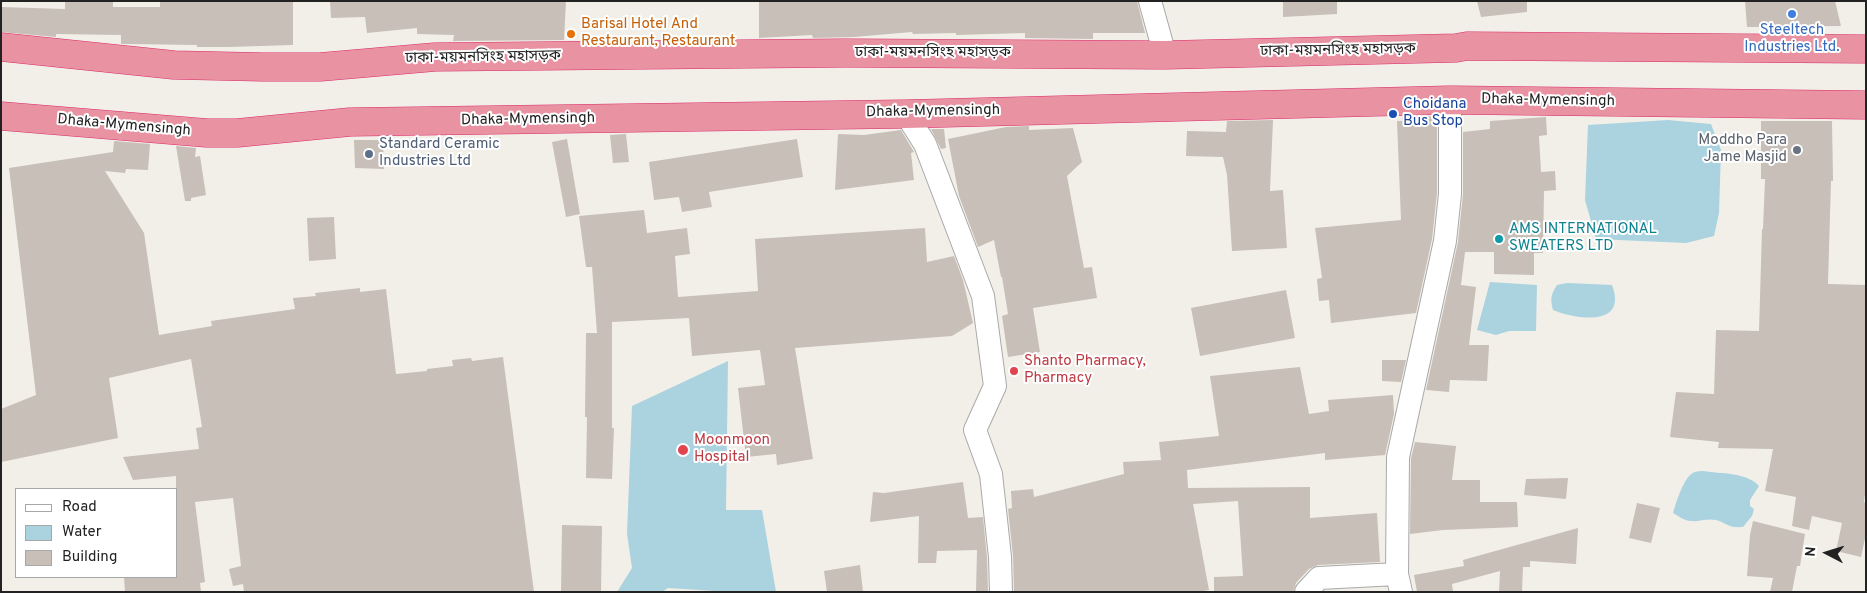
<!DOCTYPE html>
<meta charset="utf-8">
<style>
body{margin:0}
#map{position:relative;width:1867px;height:593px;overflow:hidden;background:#f2efe9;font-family:Overpass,sans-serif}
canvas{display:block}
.frame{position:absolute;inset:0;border:2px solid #222;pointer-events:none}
.legend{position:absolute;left:15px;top:488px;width:162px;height:90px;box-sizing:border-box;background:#fff;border:1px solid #a7a7a7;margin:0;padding:6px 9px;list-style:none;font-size:15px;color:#222}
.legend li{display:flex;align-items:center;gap:10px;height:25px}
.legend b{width:25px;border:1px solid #a7a7a7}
.north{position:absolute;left:1802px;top:528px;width:50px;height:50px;-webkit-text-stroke:4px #fff;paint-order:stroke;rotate:275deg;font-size:14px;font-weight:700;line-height:20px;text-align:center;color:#222}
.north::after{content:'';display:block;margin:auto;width:18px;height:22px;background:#222;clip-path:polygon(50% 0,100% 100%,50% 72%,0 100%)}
</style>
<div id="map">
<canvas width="1867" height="593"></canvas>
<div class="frame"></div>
<ul class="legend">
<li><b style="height:6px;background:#fff"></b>Road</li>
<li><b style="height:14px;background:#aad3df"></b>Water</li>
<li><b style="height:14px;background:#c7bfb8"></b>Building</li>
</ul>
<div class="north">N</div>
</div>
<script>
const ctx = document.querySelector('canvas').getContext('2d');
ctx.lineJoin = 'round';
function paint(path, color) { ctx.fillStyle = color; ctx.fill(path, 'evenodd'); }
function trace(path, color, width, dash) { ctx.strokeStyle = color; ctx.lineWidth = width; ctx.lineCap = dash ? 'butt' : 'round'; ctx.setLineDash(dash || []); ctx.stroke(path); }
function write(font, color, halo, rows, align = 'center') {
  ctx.font = font + ' Overpass,"Noto Sans Bengali",sans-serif'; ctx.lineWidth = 4; ctx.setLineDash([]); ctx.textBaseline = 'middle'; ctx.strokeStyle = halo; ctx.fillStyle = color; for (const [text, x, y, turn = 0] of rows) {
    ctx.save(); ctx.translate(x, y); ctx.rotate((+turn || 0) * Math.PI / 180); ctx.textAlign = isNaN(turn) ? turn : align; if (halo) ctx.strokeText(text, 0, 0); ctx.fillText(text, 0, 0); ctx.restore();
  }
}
paint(new Path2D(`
 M1668,120L1711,124L1721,150L1719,213L1714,236L1686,243L1596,239L1585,200L1588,125Z
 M1490,282L1537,285L1536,331H1509L1496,335L1477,330Z
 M1567,283L1612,285C1628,327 1577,320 1553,310C1550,299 1551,294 1557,285Z
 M728,361L726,510H762L776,592H731L668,588L662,592H617L632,568L627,534L632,406Z
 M1703,471C1721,474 1747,472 1759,486L1750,500V506L1754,509L1752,516L1743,527C1727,528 1727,523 1716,520C1707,518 1699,522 1691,521C1685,521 1678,516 1673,513C1676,503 1684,475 1695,472C1698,471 1701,471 1703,471Z`), '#aad3df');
paint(new Path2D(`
 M65,1L113,2V7H160V1H293V45L228,47H197V45L128,44H121V35L56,34V37L1,32V7L65,9Z
 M330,1H566L564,40L453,41L454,35L417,34V28L367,33L365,17L331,18Z
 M759,1H1137L1145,33H1093V39L1025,38V33L956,35V33L913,34L912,32L854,37L813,38L812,35L759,38Z
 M1283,1H1337V14L1283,17Z
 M1477,1H1527V12L1481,17Z
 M1745,1H1835L1841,26L1747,27Z
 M1437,116V193L1432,239L1416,313L1331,323L1329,300L1319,301L1317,279L1322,278L1315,228L1401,220L1397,121H1402V117Z
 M1546,117L1547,135L1539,136L1541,172L1555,171L1556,190L1544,191L1543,253H1534V275L1494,274V252H1465L1461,285L1476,287L1469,345H1489L1487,381L1450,380L1449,392L1426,390L1458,242L1463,194V132L1490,129V121Z
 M1273,120L1270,191L1283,190L1287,248L1232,251L1227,175L1223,157L1186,156L1187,131L1226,132L1227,121Z
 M1761,121H1832L1833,181H1831L1828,284L1866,285V486L1864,502L1866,503V534L1861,557L1836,551L1842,523L1812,516L1809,530L1792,526L1796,497L1765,491L1773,449L1718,448L1719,442L1670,437L1676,392L1714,394L1716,330L1759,331L1762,229H1763L1765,179H1761Z
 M1029,126V130L1073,128L1082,162L1067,176L1084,268L1092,267L1097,298L1033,308L1040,352L1008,357L1002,316L1008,314L1002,277H1001L994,240L978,247L959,196L948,139L1006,127Z
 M931,129H944L946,148L941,149Z
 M901,130L914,152L911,153L914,180L835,190L838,134L864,135Z
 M626,134L629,162L613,163L610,135Z
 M567,139L580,214L566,217L552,142Z
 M797,139L803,177L709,192L712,207L682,212L679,197L654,200L649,162Z
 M354,140H383L384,169L355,168Z
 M114,141L150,144L148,170L126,169L125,173L105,171L144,233L159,335L212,326L211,321L295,309L293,298L316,296L315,293L360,288V292L386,289L396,374L427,371V369L453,366L452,360L471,358L472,361L503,357L534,592H244L243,584L233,586L229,569L241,566L233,498L195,502L205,582L200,583L201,592H125L124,577H176V476L133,480L123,457L199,449L196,428L202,427L191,359L109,378L118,438L1,462V409L36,395L9,168L113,152Z
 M176,146L196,148L195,157L200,156L206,195L191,198V201H185Z
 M644,210L647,233L687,228L690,254L675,256L678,297L758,291L755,239L925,228L927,262L954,256L963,280L973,323L952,336L795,348L813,459L777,465L776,454L746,457L738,388L765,385L760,350L692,356L689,318L612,322V428H614L612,479L586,478L587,417H585L586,333H597L592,267H586L579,216Z
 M334,217L336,259L309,261L307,218Z
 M1286,290L1295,338L1200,356L1191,308Z
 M1382,360H1406L1401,382L1382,381Z
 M1300,367L1309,414L1329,411L1328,400L1393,395L1394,414L1385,455L1325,460V453L1187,470L1188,488L1310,487V518L1377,513L1380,562L1318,565L1309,569L1296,583L1293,592H1214V577L1243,576L1238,501L1193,504L1209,590L1197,592H1014L1013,556L1008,509L1012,508L1011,491L1033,489L1034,497L1124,474L1123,462L1161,460L1159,442L1219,436L1210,376Z
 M1415,442L1456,446L1452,480H1480V502H1517L1518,527L1443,530L1410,534L1411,458Z
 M1568,478L1566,499L1524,495L1526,479Z
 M963,482L968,518L983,517L987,558L988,592H976L977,550L937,551L936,563H918L919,516L870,522L873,492L884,493Z
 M1637,503L1660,508L1651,543L1629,538Z
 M1753,521L1805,534L1800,566H1797L1792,592H1770L1773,578L1747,576L1750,535Z
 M562,525L602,526L601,592H561Z
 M1578,528L1576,564L1530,561V567H1523L1522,592H1499L1500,571L1452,584L1453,592H1417L1414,575L1464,566L1463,560Z
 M860,565L863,592H827L824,571Z`), '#c7bfb8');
const minor = new Path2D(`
 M1150,1L1165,55
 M906,114L925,144L983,296L995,386L975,430L991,474L1000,557L1001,592
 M1306,592L1319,578L1397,574
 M1401,592L1397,574L1398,457L1445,241L1450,194V100`);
const highway = new Path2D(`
 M1,47L174,65L263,67H320L435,57L846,53L1165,55L1456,48L1467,46L1866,49
 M1,116L207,133H237L350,122L906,114L1450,100L1866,105`);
trace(minor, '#a9a9a9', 24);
trace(highway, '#dc2a67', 29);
trace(minor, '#fff', 22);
trace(highway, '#e892a2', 28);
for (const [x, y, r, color] of [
 [1792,14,5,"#3f7fe0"],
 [571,34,5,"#e8710a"],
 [1393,114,5,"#1a4fb4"],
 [1797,150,5,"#6b7280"],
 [369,154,5,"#5c6f8a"],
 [1499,239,5,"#0f9aa8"],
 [1014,371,5,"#e0444e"],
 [683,450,6,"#e0444e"]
]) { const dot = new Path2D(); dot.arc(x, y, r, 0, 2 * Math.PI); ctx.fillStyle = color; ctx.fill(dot); trace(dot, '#fff', 2); }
write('15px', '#c56008', '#fff', [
 ["Barisal Hotel And",581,25],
 ["Restaurant, Restaurant",581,42]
], 'left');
write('15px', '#366cbe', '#fff', [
 ["Steeltech",1792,31],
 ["Industries Ltd.",1792,48]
]);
write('15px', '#222', '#fff', [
 ["ঢাকা-ময়মনসিংহ মহাসড়ক",1338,51,-1],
 ["ঢাকা-ময়মনসিংহ মহাসড়ক",933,53],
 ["ঢাকা-ময়মনসিংহ মহাসড়ক",483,58,-1],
 ["Dhaka-Mymensingh",1548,101,1],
 ["Dhaka-Mymensingh",933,112,-1],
 ["Dhaka-Mymensingh",528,120,-1],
 ["Dhaka-Mymensingh",124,126,5]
]);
write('15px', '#164399', '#fff', [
 ["Choidana",1403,105],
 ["Bus Stop",1403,122]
], 'left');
write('15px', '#5b616d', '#fff', [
 ["Moddho Para",1787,141],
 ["Jame Masjid",1787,158]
], 'right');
write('15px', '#4e5e75', '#fff', [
 ["Standard Ceramic",379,145],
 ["Industries Ltd",379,162]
], 'left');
write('15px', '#0d838f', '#fff', [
 ["AMS INTERNATIONAL",1509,230],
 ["SWEATERS LTD",1509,247]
], 'left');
write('15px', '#be3a42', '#fff', [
 ["Shanto Pharmacy,",1024,362],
 ["Pharmacy",1024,379],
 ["Moonmoon",694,441],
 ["Hospital",694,458]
], 'left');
</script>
